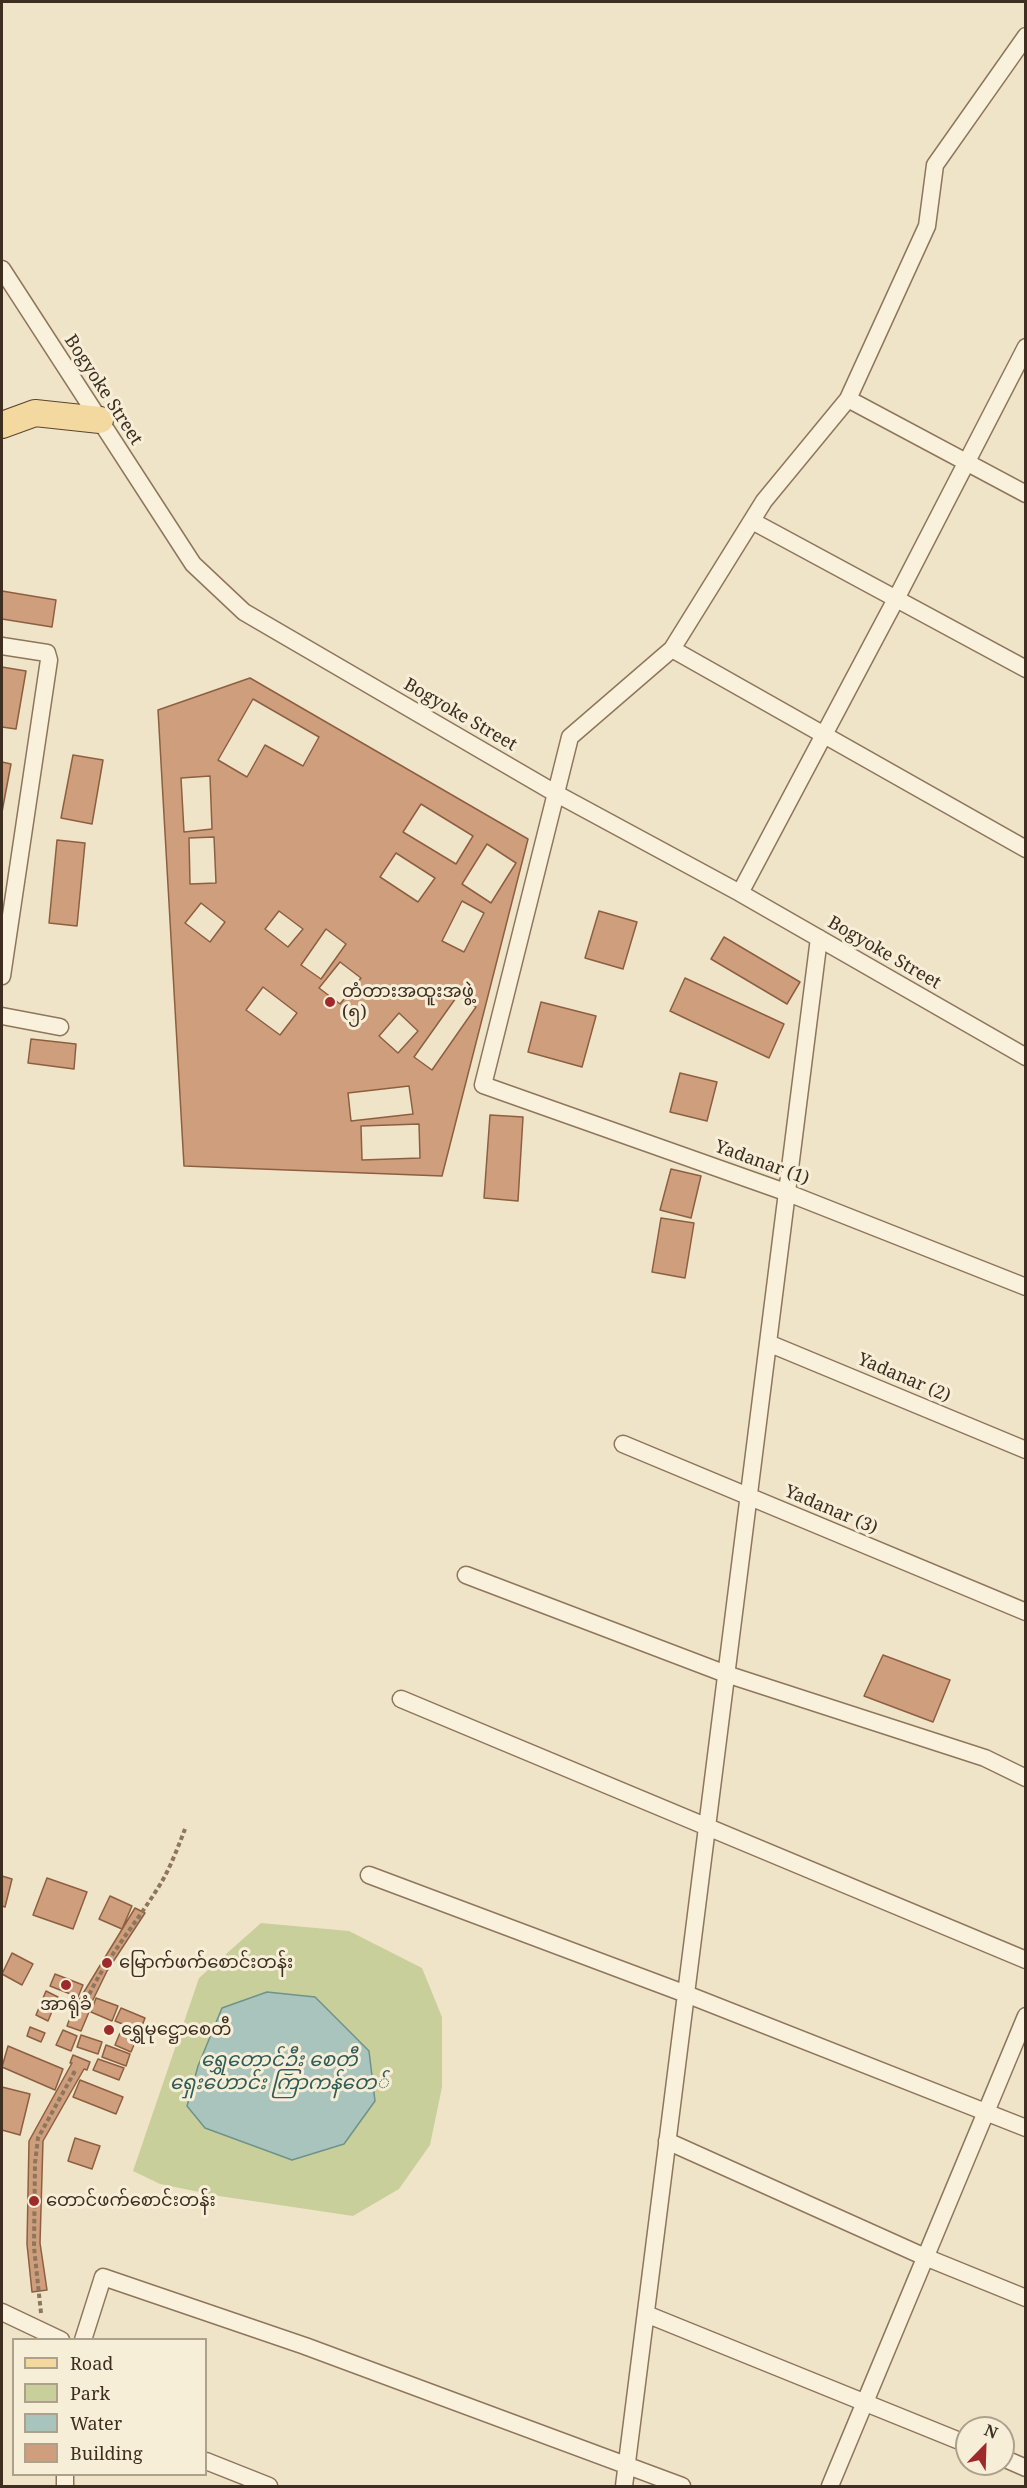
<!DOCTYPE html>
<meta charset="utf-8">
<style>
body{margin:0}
#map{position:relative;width:1027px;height:2488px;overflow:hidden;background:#f0e4c8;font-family:"Noto Serif",serif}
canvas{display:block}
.frame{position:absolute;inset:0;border:3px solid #3d2e20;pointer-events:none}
.legend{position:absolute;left:12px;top:2338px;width:195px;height:138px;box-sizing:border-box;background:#f7eed8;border:2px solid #ada18e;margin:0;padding:8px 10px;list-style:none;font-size:18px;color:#3d2e20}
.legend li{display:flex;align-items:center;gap:12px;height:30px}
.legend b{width:30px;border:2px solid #ada18e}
.north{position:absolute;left:955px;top:2416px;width:60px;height:60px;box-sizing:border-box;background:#f7eed8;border:2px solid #ada18e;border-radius:50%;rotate:23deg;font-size:16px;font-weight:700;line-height:24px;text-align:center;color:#3d2e20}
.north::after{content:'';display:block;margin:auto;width:21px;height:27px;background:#9e2a2b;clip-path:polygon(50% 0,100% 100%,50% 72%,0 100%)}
</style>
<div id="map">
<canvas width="1027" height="2488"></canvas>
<div class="frame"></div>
<ul class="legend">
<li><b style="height:8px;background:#f3d9a0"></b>Road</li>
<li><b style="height:16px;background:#c9cf9b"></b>Park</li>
<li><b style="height:16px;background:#a9c4bc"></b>Water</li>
<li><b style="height:16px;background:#cf9f7d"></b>Building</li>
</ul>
<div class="north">N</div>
</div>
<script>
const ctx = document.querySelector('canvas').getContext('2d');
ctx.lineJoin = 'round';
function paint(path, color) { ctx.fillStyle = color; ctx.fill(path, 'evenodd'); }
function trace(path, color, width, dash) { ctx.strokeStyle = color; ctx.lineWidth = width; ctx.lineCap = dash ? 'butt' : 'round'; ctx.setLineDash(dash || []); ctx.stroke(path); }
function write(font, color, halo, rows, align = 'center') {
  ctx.font = font + ' "Noto Serif","Noto Sans Myanmar",serif'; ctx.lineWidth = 6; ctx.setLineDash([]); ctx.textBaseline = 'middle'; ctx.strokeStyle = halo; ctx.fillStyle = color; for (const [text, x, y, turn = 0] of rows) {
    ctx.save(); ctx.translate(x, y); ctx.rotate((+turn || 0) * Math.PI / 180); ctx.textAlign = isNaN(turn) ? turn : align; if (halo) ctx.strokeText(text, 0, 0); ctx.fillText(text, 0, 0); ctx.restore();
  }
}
paint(new Path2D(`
 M261,1923L349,1931L422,1968L442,2017V2087L430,2145L399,2189L353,2216L219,2196L160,2184L133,2171L199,1978Z`), '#c9cf9b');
const water = new Path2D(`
 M267,1992L315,1997L369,2051L375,2101L344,2144L292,2160L205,2128L187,2106L198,2066L222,2008Z`);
paint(water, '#a9c4bc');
trace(water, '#6f938a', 1.5);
const building = new Path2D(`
 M2,591L56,600L52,627L2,619Z
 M2,667L26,671L16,729L2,727Z
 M250,678L528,839L442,1176L184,1166L158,710Z
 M253,699L319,737L303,766L265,745L247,777L218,760Z
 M73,755L103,760L92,824L61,818Z
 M2,762L11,764L2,812Z
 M210,776L212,829L184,832L181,778Z
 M421,804L473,836L456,864L403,832Z
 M214,837L216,883L190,884L189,838Z
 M57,840L85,843L77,926L49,923Z
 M487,844L516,863L491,903L462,884Z
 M396,853L435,878L418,902L380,877Z
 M462,901L484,913L464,952L442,941Z
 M201,903L225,922L210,942L185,923Z
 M279,911L303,929L288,947L265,929Z
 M599,911L637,922L623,969L585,958Z
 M326,929L346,944L321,979L301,965Z
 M724,937L800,982L787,1004L711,959Z
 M340,962L361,978L340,1004L319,988Z
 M685,978L784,1024L769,1058L670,1011Z
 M263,987L297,1013L280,1035L246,1010Z
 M458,995L476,1007L432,1070L414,1057Z
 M541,1002L596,1016L582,1067L528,1052Z
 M399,1013L418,1031L398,1053L379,1036Z
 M31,1039L76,1044L74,1069L28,1063Z
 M680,1073L717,1082L707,1121L670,1112Z
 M409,1086L413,1114L351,1121L348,1093Z
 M490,1115L523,1117L518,1201L484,1198Z
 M419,1124L420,1158L362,1160L361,1126Z
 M671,1169L701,1176L691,1218L660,1210Z
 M661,1218L694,1223L685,1278L652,1272Z
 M883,1655L950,1680L933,1722L864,1696Z
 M2,1876L12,1879L5,1907L2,1906Z
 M47,1878L87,1892L73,1929L33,1915Z
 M110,1896L132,1906L122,1929L99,1919Z
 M135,1908L145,1913L107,1971L88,2010L76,2005Z
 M12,1953L33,1964L22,1985L2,1974Z
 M55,1974L83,1985L78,1997L50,1986Z
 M46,1991L58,1997L48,2021L36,2015Z
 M96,1998L118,2006L112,2021L91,2012Z
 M74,2007L89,2012L81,2031L67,2026Z
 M121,2008L145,2018L140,2031L115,2021Z
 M30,2027L45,2033L41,2042L27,2036Z
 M122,2028L138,2035L131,2052L115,2045Z
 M63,2030L77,2036L71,2051L56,2045Z
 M81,2035L102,2042L98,2054L77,2047Z
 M106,2045L130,2054L126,2066L102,2057Z
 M8,2046L63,2069L55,2090L2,2067Z
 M73,2055L90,2062L87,2070L84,2069L43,2141L40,2243L47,2290L32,2292L27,2244L29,2141L72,2063H70Z
 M98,2059L124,2068L119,2080L93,2070Z
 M80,2080L123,2097L116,2114L73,2097Z
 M2,2087L30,2094L20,2135L2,2130Z
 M75,2138L100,2146L92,2169L68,2161Z`);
paint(building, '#cf9f7d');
trace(building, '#8d5f41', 1.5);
const street = new Path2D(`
 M1026,36L935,165L927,226L848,399L764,501L672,649L570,737L483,1085L788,1193L1026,1287
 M2,269L193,564L244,612L555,793L740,893L1026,1057
 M848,399L1026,494
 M752,521L1026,669
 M2,646L47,653L49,660L2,976
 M672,649L1026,849
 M740,893L896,599L1026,347
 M2,1016L60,1027
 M768,1343L1026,1450
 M623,1444L1026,1612
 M466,1575L726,1674L985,1758L1026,1778
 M401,1699L1026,1960
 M369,1875L686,1994L1026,2128
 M667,2141L925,2257L1026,2298
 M2,2312L61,2340
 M646,2314L967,2444
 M83,2340L103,2277L305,2346L682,2486
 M1003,2458L1026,2468
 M206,2461L269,2486
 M65,2486V2474
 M624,2486L819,938
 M830,2486L1026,2016`);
const primary = new Path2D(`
 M2,425L35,413L100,420`);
trace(street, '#8d765c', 19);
trace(primary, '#5b4430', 28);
trace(new Path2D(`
 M83,2008C102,1962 135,1926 161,1883C171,1866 178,1847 185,1829
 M41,2313L34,2247L35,2163L38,2138L76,2069`), '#8d765c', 4, [4.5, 3]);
trace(street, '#faf1dc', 16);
trace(primary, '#f3d9a0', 26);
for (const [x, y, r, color] of [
 [330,1002,6,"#9e2a2b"],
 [107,1963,6,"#9e2a2b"],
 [66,1985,6,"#9e2a2b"],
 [109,2030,6,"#9e2a2b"],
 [34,2201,6,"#9e2a2b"]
]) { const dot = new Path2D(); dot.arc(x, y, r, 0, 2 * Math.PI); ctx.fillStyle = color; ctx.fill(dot); trace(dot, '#f7eed8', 2); }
write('18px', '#3d2e20', '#f7eed8', [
 ["Bogyoke Street",103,390,57],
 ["Bogyoke Street",460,715,30],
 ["Bogyoke Street",884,953,30],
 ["Yadanar (1)",762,1163,20],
 ["Yadanar (2)",904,1378,23],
 ["Yadanar (3)",831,1510,23]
]);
write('18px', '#3d2e20', '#f7eed8', [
 ["တံတားအထူးအဖွဲ့",342,992],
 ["(၅)",342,1013],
 ["မြောက်ဖက်စောင်းတန်း",119,1963],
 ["အာရုံခံ",66,2005,"center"],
 ["ရွှေမုဋ္ဌောစေတီ",121,2030],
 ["တောင်ဖက်စောင်းတန်း",46,2201]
], 'left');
write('italic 20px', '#2f5d5a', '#f7eed8', [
 ["ရွှေတောင်ဦး စေတီ",279,2060],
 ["ရှေး‌ဟောင်း ကြာကန်တေ်",279,2083]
]);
</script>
